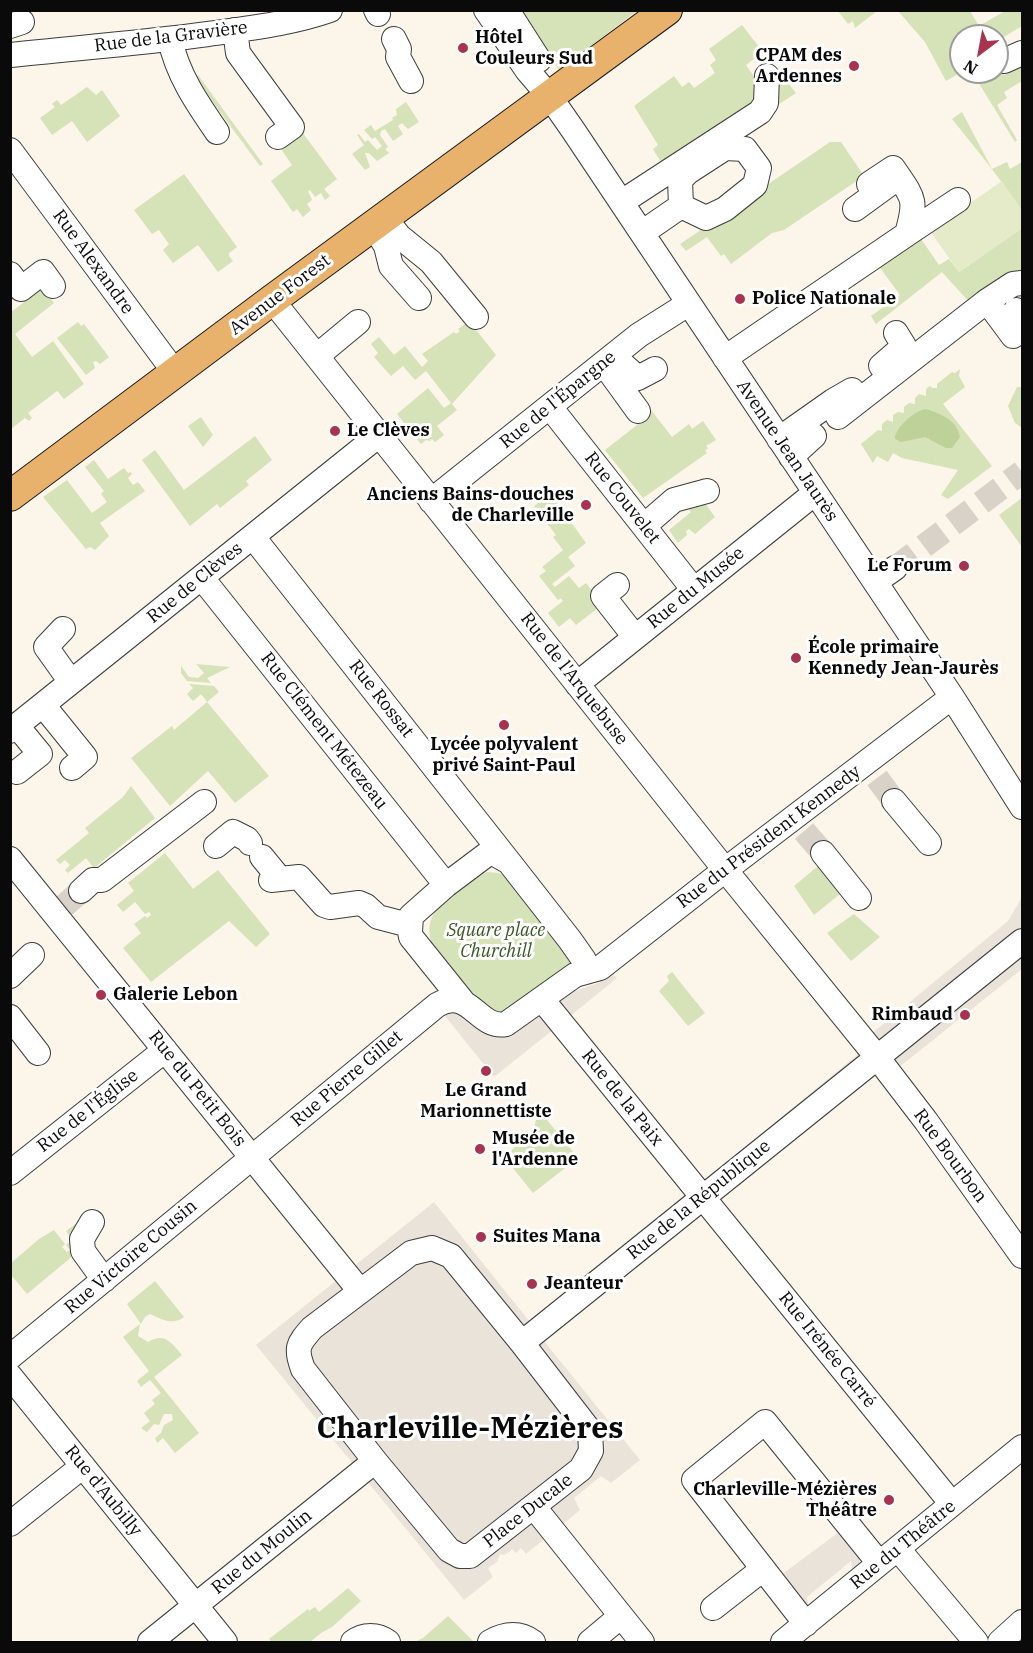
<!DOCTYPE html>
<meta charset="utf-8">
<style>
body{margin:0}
#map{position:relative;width:1033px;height:1653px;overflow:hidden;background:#fcf5e9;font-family:"IBM Plex Serif",serif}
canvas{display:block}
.frame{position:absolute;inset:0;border:12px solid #0a0a0a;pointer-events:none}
.north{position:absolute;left:949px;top:24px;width:60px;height:60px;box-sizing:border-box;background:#fff;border:2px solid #9d9d9d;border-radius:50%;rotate:212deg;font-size:16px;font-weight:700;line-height:24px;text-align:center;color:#0a0a0a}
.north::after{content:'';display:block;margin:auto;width:21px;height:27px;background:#a83350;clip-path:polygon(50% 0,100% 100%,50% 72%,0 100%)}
</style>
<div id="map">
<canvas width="1033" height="1653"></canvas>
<div class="frame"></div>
<div class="north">N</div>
</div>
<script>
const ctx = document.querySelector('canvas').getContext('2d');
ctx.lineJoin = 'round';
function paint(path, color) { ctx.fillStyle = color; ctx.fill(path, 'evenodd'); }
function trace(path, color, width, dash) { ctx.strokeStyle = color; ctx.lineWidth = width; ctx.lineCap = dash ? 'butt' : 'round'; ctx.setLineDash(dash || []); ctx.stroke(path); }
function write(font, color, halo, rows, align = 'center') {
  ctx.font = font + ' "IBM Plex Serif",serif'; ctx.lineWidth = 6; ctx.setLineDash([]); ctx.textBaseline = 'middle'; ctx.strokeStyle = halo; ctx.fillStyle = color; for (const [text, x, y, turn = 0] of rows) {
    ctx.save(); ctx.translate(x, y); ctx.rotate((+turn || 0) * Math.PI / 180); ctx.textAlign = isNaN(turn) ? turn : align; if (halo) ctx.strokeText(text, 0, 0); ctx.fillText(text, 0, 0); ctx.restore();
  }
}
paint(new Path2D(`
 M516,11H637L559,70Z
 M838,11H877L855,28L853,21L848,24Z
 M898,11H970L979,26L1005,11H1022V26L997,41V36H961V72L946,81L925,42Z
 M742,25L763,52L746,65L755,78L773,65L796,93L679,170L665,169L653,149L658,145L634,106L674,76L682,87L689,82L694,88L715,73L710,65L716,60L709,49Z
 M997,63L1004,75L1022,66V81L1004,92L1007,98L997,105L1017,140L1015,142L972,72H997Z
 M198,75L263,164L260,166L195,78Z
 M87,87L96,95L102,90L120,116L87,142L72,121L52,135L40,118L55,107L52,104L57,100L61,105Z
 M406,102L419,122L408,129L402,123L398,126L403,134L393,141L385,129L381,131L380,135L388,147L385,149L389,153L377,161L369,153H365L370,167L365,170L352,154L364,145L357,135L359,134L365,142L368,140L377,150L382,146L375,137L372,139L364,130L371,125L375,131L393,120L392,118L397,115L396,109Z
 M962,112L992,169L1007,162L1010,169L1022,162V211C1001,179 976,149 952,119Z
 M302,132L337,179L324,189L330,196L325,200L321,193L315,197L310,190L308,191L312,200L307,204L311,210L303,217L297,209L293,212L271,181L292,165L281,149Z
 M830,142H841L864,176L784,230L772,233L731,264L724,254L721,256L707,237L686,251L680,244L704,228L695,208L700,202L714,221Z
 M184,174L237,247L229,253V256L233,261L218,272L198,245L173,263L163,250L169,244L159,230L152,234L134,210Z
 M1022,228V275L970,303L942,272L876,324L871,316L900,295L878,265L919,236L939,265L949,259L959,272Z
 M43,288L54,303L15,334L32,357L53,341L84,384L64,399L57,391L28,413L32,418L29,421L25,418L11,429V312Z
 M469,321L496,355L452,404L457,410L437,426L444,435L435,442L432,439L430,441L426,440L421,444L397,414L428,388L444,408L451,403L426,371L415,380L403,366L391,376L374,357L378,353L371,344L379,337L394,355L405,346L422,367L428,361L422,354L454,332L456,334L460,331L458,329Z
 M78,322L81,326L84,324L109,357L100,364L96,361L93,362L95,368L86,375L57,338Z
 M960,369L959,376L965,387L943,404L992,466L948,499L941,495L958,470L902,458L893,453L888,462L877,456L873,463L861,444L878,430L882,431V424L887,420L893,422V415L898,412L904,413V407L909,403L915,404V398L919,394L926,396V389L930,386L932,388H937V384L952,372L955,373Z
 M1017,387H1022V428L1015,423L1008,406Z
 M651,410L672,437L689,424L692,429L703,421L716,440L706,446L708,448L705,451L707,453L643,498L605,450L637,425Z
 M201,417L213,435L203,447L188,426Z
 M255,436L272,460L246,481L249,485L220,508L217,504L190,526L142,460L155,450L184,490Z
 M94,460L108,479L124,468L128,473L131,472L132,474L128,478L133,485L138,482L145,491L100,523L109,536L95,550L90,547L86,549L43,497L67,480L92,513L107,502L101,494L104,491L85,467Z
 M550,493L586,543L568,557L575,566L552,584L555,587L569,576L579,588L586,583L603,604L576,625L570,618L559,627L548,613L563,601L561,598L558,600L539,576L546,571L542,567L563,550L553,537L556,535L534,506Z
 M1022,498V547L999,515Z
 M702,499L715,517L695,534L689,529L686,531L687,535L678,543L669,530L691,512L685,504Z
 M196,664L230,667L207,678L211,683L187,681L181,673V666L189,677L198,678L204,673Z
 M189,684L214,686L219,692L207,702L269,776L235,803L208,771L170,806L131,758L172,726L174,730L207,702L201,694L193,701L187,694L193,688Z
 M131,786L155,818L94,868L86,858L68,873L65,870L70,865L65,860L60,864L56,860L89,833L85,828L123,797Z
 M165,853L193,889L218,870L270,934L256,947L229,921L151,982L123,948L141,933L134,924L145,916L147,918L151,915L149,912L145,914L135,902L123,912L117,905L134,891L128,883Z
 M818,866L840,894L814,915L794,886Z
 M487,872L499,873L510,879L568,952L570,960L569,968L500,1015L484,1006L432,945C429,935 428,926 432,917C437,906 475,877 487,872Z
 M854,914L880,937L851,961L827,933Z
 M672,972L705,1013L688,1026L659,991L669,981L667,976Z
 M538,1109L578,1158L533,1193L504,1157L534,1130Z
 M82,1219L74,1255L27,1294L11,1275L10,1264L39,1239L54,1230L65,1244L62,1247L67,1252L70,1250L66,1245L72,1240L66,1231Z
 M155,1281L184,1317C173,1326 161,1319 150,1314L145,1317L141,1324L127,1304Z
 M140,1324L138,1336L148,1342C164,1332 171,1342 182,1355L154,1377L199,1433L175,1453L163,1438L157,1443L155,1438L161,1433L164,1425L173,1420L172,1414H164L159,1425L154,1424L147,1432L141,1428L150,1421L144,1413L155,1404L152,1400L161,1393L150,1380L141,1387L137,1381L149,1371L123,1337Z
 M348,1588L361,1601L332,1627L321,1633L310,1642H272L269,1639L308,1609L309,1611L315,1607L319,1612Z
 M448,1616L474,1642H415L423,1638Z`), '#d6e2b7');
paint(new Path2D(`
 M926,409C941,414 957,420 960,437L952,448H946L925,437L901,442L895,439C895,428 915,410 926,409Z`), '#bdd198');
paint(new Path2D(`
 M1002,181L1022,211V228L959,272L930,231Z`), '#e5eac8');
paint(new Path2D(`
 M749,873L748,881L871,1034L1008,921L1022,897V969L898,1068L1022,1237V1273L923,1131L876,1073L544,1341L640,1460L611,1483L601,1476L574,1498L580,1510L526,1554L521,1548L516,1553L511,1548L512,1550L504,1555L500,1554L497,1562L488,1568L493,1577L464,1600L256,1345L434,1202L529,1321L687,1193L554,1029L494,1077L441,1011L448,1007L478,1025L561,999L575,991L598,983L612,973L617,978L569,1017L703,1181L856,1056L858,1052L732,893L725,892Z
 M839,1532L859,1557L860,1564L853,1574L851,1561L807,1597L809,1610L781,1575Z`), '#eae3da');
trace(new Path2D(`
 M895,568L1022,472
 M877,778L894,801
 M804,831L823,853
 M64,906L81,891`), '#d8d2c8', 24, [24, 12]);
const minor = new Path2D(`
 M376,10L378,14
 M486,10L527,70L550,97L573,130L952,697L1022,807
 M507,10L539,60
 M10,26L22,22
 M235,30L238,53L292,127L278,137
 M170,39C177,74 197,103 217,132
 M394,39L399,49L398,57L411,81
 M10,55C76,48 142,43 208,34C249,28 290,24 330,10
 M1004,61L1022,53
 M10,150L176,374
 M631,196L760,112L766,103L767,76
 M855,209L892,182
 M385,218L399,236L431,262L476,317
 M374,226L386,246L391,266L419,298
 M652,226L681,206L680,180L688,172L725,148L745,149L759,168L755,185L725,209L706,218L681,206
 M907,234L958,200
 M10,274L21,289L43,272L53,286
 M272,300L718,861L877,1057L926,1121L1022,1256
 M987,301L1013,284L1022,283
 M1016,310L1022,317
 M615,355L621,363L638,378L655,369
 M317,356L358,322
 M725,358L907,234C917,198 914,199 893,168L869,184
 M604,364L638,411
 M881,366L904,346L896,333
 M550,407L694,590
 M838,417L987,301L1013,336
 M779,439L833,401L852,390
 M791,457L814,436
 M431,501L639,335L688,304
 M644,526L674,500L707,491
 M253,537L509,862
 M202,578L446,885
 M875,582L895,568
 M617,585L603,596L635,637
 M63,629L46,647L71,682
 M577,684L815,493
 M43,705L85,757L72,768
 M10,731L379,435
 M17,772L40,754L17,726
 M894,801L929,843
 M216,846L233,832L247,839L250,843
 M823,853L859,898
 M262,857L280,879
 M10,859L360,1291
 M271,880L299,877L324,905L330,907L359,903L366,906L378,917L409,925
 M81,891L93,880H102L204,802
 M10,976L32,955
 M540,1000L545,1003L952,1504
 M464,1003L411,937L410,932L411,916L446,885L486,855L493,853L509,862L570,940L584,960V972
 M10,1017L38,1053
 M10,1173L165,1050
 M92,1222L82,1239L83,1251L104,1280
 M432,1248L451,1256L522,1343L590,1431L591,1451L581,1469L470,1556H460L449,1550L375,1461L303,1369C295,1348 298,1344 312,1328L411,1253Z
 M522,1343L1022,941
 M10,1357L437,1005C470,986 478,1030 506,1024L575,975L600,968L725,870L952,697
 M10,1376L225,1642
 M534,1507L642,1642
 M10,1524L83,1466
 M898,1549L976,1642
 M713,1608L763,1569
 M806,1624L694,1480L765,1422L879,1563
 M150,1642L375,1461
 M353,1642C364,1634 377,1634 388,1642
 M490,1642C506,1633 519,1632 533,1642
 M590,1642L621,1616
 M783,1642L1022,1447
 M1000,1642L1022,1622`);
const major = new Path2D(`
 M10,496L272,300L667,10`);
trace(minor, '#3d3d3d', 26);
trace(major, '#1b1b1b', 32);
trace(minor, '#fff', 24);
trace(major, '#e8b26d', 30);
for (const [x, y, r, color] of [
 [463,48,6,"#a83350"],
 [854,66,6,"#a83350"],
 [740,299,6,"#a83350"],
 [335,431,6,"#a83350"],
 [586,505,6,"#a83350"],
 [964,566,6,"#a83350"],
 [796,658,6,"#a83350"],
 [504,725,6,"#a83350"],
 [101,995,6,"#a83350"],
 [965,1015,6,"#a83350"],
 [486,1071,6,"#a83350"],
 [480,1149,6,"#a83350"],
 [481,1237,6,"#a83350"],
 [532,1284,6,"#a83350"],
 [889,1500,6,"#a83350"]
]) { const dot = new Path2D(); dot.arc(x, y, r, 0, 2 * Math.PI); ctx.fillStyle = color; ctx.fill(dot); trace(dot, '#fff', 2); }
write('18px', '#0a0a0a', '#fff', [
 ["Rue de la Gravière",171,37,-7],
 ["Rue Alexandre",93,262,54],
 ["Avenue Forest",280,295,-37],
 ["Rue de l'Épargne",558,400,-39],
 ["Avenue Jean Jaurès",787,451,56],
 ["Rue Couvelet",622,498,52],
 ["Rue de Clèves",195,583,-39],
 ["Rue du Musée",696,588,-39],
 ["Rue de l'Arquebuse",574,679,52],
 ["Rue Rossat",381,699,52],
 ["Rue Clément Métezeau",324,731,52],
 ["Rue du Président Kennedy",769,837,-37],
 ["Rue Pierre Gillet",347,1079,-40],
 ["Rue du Petit Bois",197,1089,51],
 ["Rue de la Paix",622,1098,51],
 ["Rue de l'Église",88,1111,-38],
 ["Rue Bourbon",950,1156,54],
 ["Rue de la République",699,1200,-39],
 ["Rue Victoire Cousin",131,1257,-40],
 ["Rue Irénée Carré",827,1350,51],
 ["Rue d'Aubilly",103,1491,51],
 ["Place Ducale",528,1511,-38],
 ["Rue du Théâtre",903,1545,-39],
 ["Rue du Moulin",262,1552,-39]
]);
write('bold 18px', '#0a0a0a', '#fff', [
 ["Hôtel",475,38],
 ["Couleurs Sud",475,59],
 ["CPAM des",842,56,"right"],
 ["Ardennes",842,77,"right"],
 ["Police Nationale",752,299],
 ["Le Clèves",347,431],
 ["Anciens Bains-douches",574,495,"right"],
 ["de Charleville",574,516,"right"],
 ["Le Forum",952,566,"right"],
 ["École primaire",808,648],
 ["Kennedy Jean-Jaurès",808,669],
 ["Lycée polyvalent",504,745,"center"],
 ["privé Saint-Paul",504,766,"center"],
 ["Galerie Lebon",113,995],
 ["Rimbaud",953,1015,"right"],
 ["Le Grand",486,1091,"center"],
 ["Marionnettiste",486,1112,"center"],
 ["Musée de",492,1139],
 ["l'Ardenne",492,1160],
 ["Suites Mana",493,1237],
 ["Jeanteur",544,1284],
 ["Charleville-Mézières",877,1490,"right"],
 ["Théâtre",877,1511,"right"]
], 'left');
write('italic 18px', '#395823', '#fff', [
 ["Square place",496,931],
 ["Churchill",496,952]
]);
write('bold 30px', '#0a0a0a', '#fff', [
 ["Charleville-Mézières",470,1429]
]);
</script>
